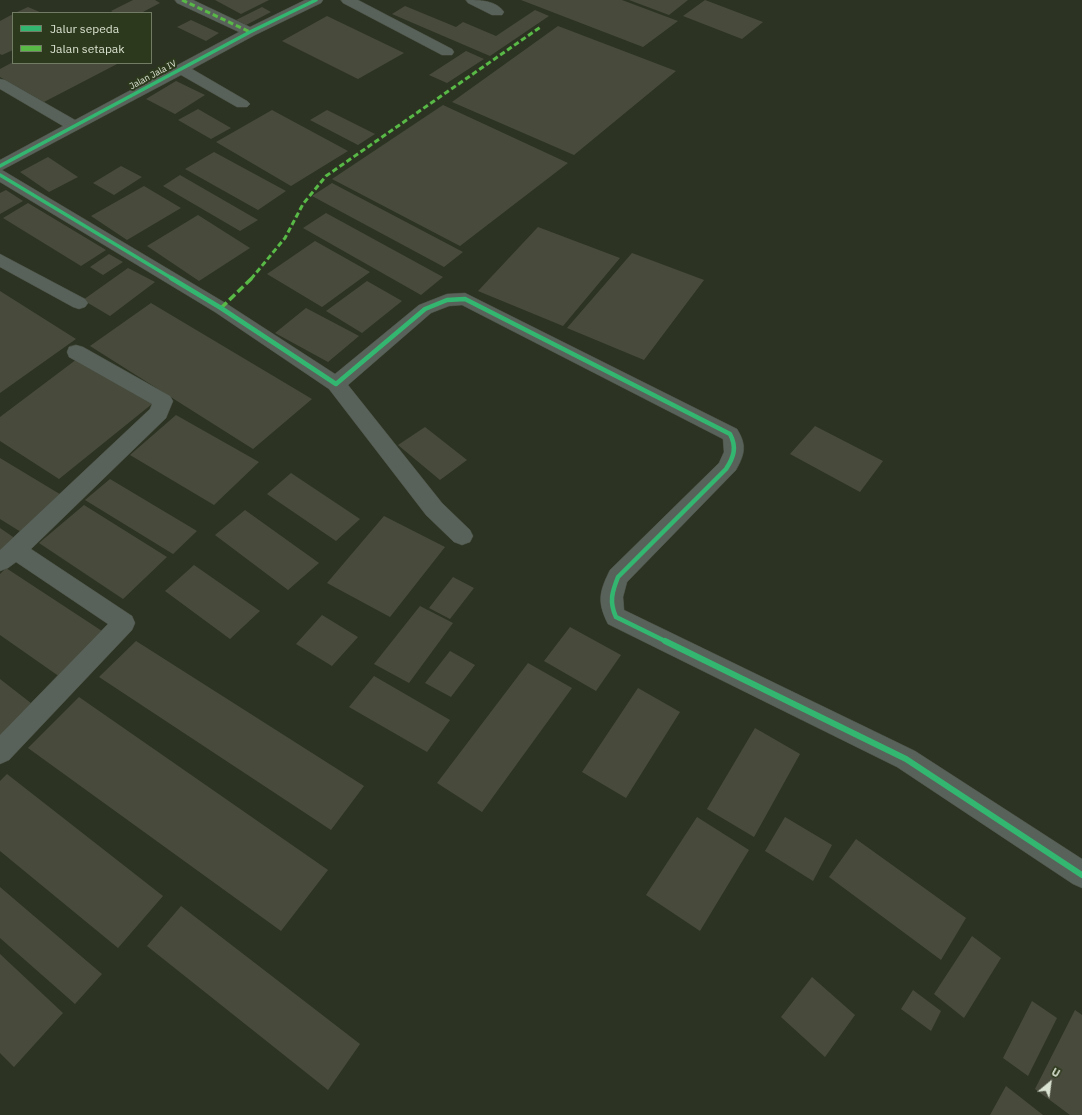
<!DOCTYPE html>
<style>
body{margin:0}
#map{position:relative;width:1082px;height:1115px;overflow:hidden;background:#2c3322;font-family:"IBM Plex Sans",sans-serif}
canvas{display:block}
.legend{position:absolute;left:12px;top:12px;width:140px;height:52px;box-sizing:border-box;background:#2d391c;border:1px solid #727c64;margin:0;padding:5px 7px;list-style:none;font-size:12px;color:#d9e1d0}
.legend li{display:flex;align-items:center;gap:8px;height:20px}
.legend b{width:20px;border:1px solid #727c64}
.north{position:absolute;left:1030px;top:1063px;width:40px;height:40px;-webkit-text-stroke:3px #2d391c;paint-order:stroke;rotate:29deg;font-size:11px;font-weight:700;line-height:16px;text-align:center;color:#d9e1d0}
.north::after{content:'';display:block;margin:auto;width:14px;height:18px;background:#d9e1d0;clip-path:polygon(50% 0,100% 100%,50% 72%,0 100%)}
</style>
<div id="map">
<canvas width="1082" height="1115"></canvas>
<ul class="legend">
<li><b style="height:5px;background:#33b770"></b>Jalur sepeda</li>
<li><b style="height:5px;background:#58b947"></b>Jalan setapak</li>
</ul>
<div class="north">U</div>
</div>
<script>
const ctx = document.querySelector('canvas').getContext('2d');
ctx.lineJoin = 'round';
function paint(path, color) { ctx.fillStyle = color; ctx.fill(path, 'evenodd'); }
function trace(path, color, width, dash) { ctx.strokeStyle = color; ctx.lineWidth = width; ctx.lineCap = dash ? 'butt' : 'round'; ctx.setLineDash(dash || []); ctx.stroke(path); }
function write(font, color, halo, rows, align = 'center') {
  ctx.font = font + ' "IBM Plex Sans",sans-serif'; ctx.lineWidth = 4; ctx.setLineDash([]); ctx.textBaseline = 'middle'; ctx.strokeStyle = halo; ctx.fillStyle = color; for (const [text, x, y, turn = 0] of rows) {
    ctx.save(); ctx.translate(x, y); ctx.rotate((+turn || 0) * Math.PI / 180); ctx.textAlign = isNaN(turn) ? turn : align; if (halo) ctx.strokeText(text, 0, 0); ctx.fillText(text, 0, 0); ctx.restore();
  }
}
paint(new Path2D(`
 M133,0H155L160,3L141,13H114L111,11Z
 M215,0H269L241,14Z
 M521,0H622L678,21L643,47Z
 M629,0H688L669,15Z
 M705,0L763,22L742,39L683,16Z
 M405,6L456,27L463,22L496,36L535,10L549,16L490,56L392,14Z
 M28,7L42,13H15Z
 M262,7L271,12L246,25L236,20Z
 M13,14V50L2,55L0,54V21Z
 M327,16L404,53L358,79L282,41Z
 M191,20L219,33L206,41L177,27Z
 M558,26L676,71L574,155L452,102Z
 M466,51L484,59L447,83L429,75Z
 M13,62V63H119L44,102L0,77V69Z
 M176,81L205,95L175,114L146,99Z
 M443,105L568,163L460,246L332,179Z
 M198,109L231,128L211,139L178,120Z
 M272,110L348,151L291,186L216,142Z
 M327,110L375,134L358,145L310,120Z
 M214,152L286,191L258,210L185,169Z
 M48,157L78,177L49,192L20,172Z
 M121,166L142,177L114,195L93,183Z
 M180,175L258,220L240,231L163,186Z
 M332,183L463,252L444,267L312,196Z
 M144,186L181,208L127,240L91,216Z
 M6,190L23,201L0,214V193Z
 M28,203L106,250L81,266L3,218Z
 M326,213L443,277L421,295L303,228Z
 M198,215L250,248L199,281L147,246Z
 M538,227L620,258L563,326L478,291Z
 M315,241L370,272L322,307L267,274Z
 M632,253L704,280L644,360L567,328Z
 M109,254L123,262L103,275L90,267Z
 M128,268L155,282L110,316L83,300Z
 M367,281L402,301L362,333L326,311Z
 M0,291L76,339L0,393Z
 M151,303L312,399L253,449L90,346Z
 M306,308L359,336L328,362L275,333Z
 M77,359L152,404L59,479L0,441V417Z
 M176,415L259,462L214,505L130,455Z
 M815,426L883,461L860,492L790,454Z
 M425,427L467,460L440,480L398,445Z
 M0,458L63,496L21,532L0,519Z
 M291,473L360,519L336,541L267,494Z
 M110,479L197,531L173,554L85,500Z
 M84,505L167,557L123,599L39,543Z
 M245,510L319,563L288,590L215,535Z
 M384,516L445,547L390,617L327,583Z
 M0,528L16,539L0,552Z
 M194,565L260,611L230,639L165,591Z
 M6,568L105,633L60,677L0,635V574Z
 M453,577L474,588L450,619L429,608Z
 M420,606L453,623L409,683L374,664Z
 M322,615L358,637L332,666L296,644Z
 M570,627L621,655L596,691L544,661Z
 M136,641L364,786L331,830L99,677Z
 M450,651L475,665L451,697L425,683Z
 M528,663L572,688L482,812L437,783Z
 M374,676L450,720L427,752L349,707Z
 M0,679L36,707L0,742Z
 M638,688L680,712L626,798L582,772Z
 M79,697L328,870L281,931L28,748Z
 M755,728L800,754L754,837L707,809Z
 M7,774L163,896L118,948L0,851V781Z
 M697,817L749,850L700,931L646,895Z
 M785,817L832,845L813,881L765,851Z
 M856,839L966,918L941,960L829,877Z
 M0,887L102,974L75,1004L0,938Z
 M181,906L360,1044L328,1090L147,946Z
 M972,936L1001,958L964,1018L934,994Z
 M0,954L63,1013L14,1067L0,1053Z
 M812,977L855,1015L825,1057L781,1017Z
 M913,990L941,1011L931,1031L901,1009Z
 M1032,1001L1057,1018L1028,1076L1003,1058Z
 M1075,1010L1082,1015V1115H1070L1035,1089Z
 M1006,1086L1043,1115H990Z`), '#484b3c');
const minor = new Path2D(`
 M175,0H193L250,27L305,0H323L321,3L255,35L192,69L247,101L250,104L247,107H237L181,75L2,170L227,304L335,374L419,305L447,294L465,293L737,429C747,445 745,454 736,470L627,582L623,597L624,610L915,751L1082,859V888L1073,884L897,767L608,624C597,602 599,592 610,570L719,463L724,452L723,439L462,305L449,306L431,313L348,385L442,503L470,530L473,536L470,542L462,545L454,542L426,515L329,389L215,312L0,182V160L63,126L0,89V79L5,80L75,120L239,32L177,3Z
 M341,0H358L452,49L454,52L452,55H442L343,3Z
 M466,0C479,0 496,0 504,12L502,15H492L468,3Z
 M0,254L85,299L88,303L85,307L79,309L73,307L0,267Z
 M76,345L83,347L170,396L173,401L166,418L31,549L132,616L135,623L132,630L9,760L0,764V735L108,624L16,562L8,568L0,571V550L150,409L152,404L69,357L67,352L69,347Z`);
trace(minor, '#474d40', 1);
paint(minor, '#59625a');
trace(new Path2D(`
 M182,0L250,32
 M251,279L285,238L303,204L326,176L542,26`), '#58b947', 3, [5.5, 3]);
trace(new Path2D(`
 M221,308L252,278`), '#58b947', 3.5, [8, 3.5]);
trace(new Path2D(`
 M0,166L250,32L316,0
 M0,175L173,279`), '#33b770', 3.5);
trace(new Path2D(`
 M171,278L221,308L336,384L425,309L447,300L465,299L730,434C737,447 734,457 726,469L618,577C612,592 609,602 616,617L667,642`), '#33b770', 4.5);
trace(new Path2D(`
 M665,641L906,759L1082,875`), '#33b770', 6);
write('9px', '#d9e1d0', '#2d391c', [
 ["Jalan Jala IV",153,75,-28]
]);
</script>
